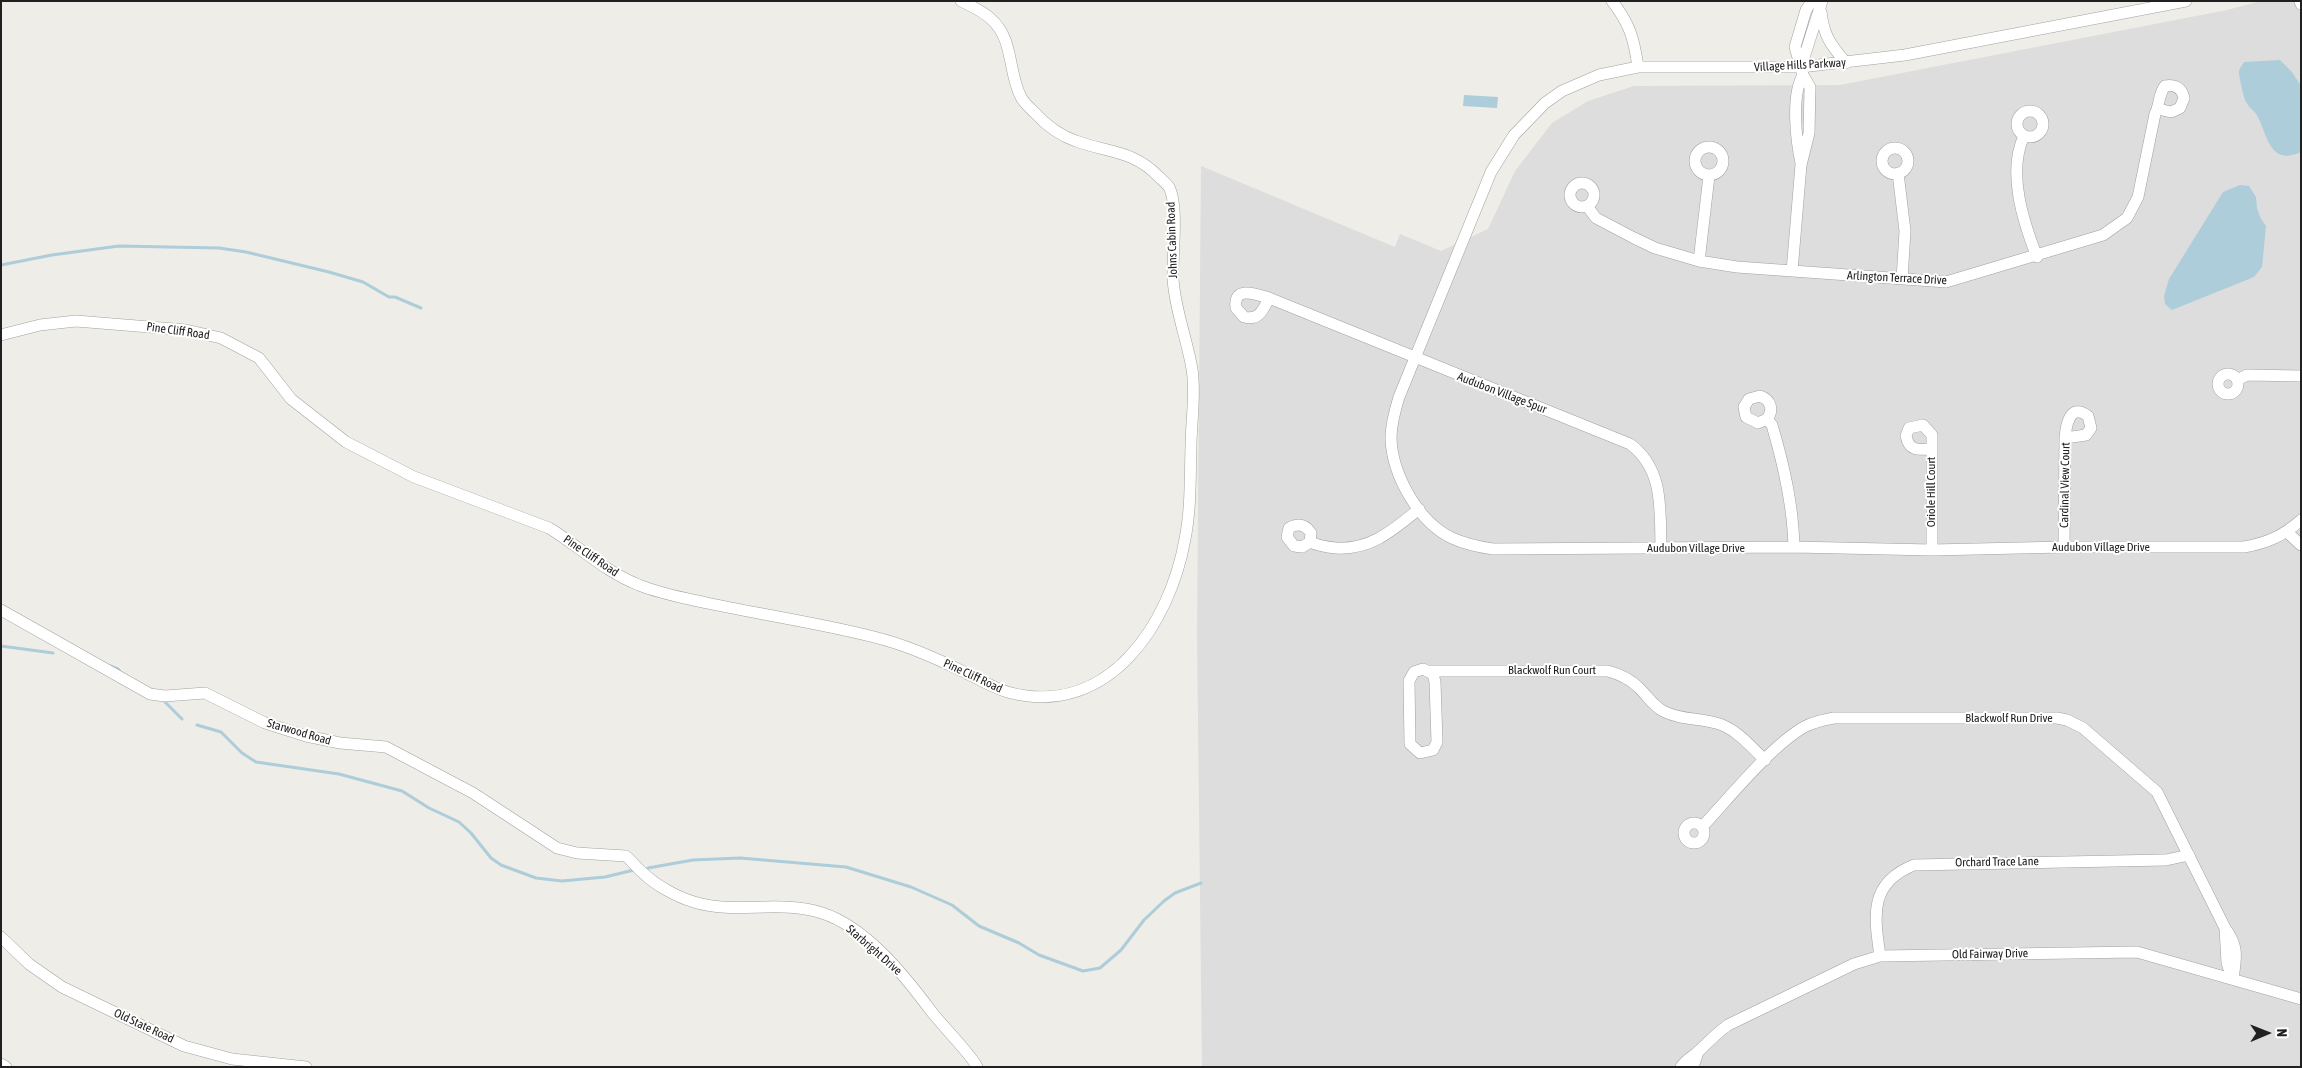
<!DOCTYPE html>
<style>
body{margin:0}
#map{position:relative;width:2302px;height:1068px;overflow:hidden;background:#efede7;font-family:"Asap Condensed",sans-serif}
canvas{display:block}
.frame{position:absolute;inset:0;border:2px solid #202020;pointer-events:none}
.north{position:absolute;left:2242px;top:1008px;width:50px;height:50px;-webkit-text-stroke:4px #fff;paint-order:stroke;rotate:89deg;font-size:14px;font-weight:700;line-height:20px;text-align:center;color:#202020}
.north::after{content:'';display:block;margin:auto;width:18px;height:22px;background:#202020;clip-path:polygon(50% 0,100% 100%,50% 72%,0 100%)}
</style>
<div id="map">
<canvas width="2302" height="1068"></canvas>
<div class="frame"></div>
<div class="north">N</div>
</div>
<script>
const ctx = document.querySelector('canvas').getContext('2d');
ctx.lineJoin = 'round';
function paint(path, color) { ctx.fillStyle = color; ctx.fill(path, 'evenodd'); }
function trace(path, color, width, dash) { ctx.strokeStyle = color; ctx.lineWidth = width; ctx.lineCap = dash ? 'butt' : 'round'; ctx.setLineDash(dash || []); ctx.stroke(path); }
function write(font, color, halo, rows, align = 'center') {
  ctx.font = font + ' "Asap Condensed",sans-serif'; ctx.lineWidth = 4; ctx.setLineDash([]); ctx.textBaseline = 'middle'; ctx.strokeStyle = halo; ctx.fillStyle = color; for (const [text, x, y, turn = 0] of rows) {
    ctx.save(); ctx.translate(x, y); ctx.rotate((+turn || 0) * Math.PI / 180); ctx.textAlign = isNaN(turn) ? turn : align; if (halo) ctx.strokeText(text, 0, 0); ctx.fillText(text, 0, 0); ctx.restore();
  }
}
paint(new Path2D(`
 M2261,1H2301V1067H1202L1197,634L1201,166L1395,247L1400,234L1441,251L1488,229L1515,171L1552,123L1588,101L1634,86L1840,85L2227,10Z`), '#dedddd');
paint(new Path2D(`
 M2280,60L2292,72L2301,86V152C2270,166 2268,137 2258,117C2255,111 2249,108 2246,102C2244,99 2239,77 2239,72C2239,69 2243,64 2244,62Z
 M1464,95L1498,97L1497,108L1463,106Z
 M2240,185L2249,186L2256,197L2257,208L2261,219L2266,226L2262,267L2254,277L2172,310L2165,304L2164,296L2169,279L2223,192Z`), '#accdd9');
trace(new Path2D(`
 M1,265L52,255L119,246L219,248L246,252L329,272L363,282L389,297H395L421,308
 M1,646L53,653
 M110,666L118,669L121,673
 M163,700L182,719
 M197,725L221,732L242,753L256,762L339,774L402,791L429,808L459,822L471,833L491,858L501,865L536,878L562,881L605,877L634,870
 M648,868L693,860L740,858L846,867L911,887L952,905L979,926L1019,943L1039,955L1083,971L1100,968L1121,950L1144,920L1164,901L1175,893L1201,883`), '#accdd9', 3);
const minor = new Path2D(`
 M1612,1C1630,24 1634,39 1638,67
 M2186,1L1905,55L1801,67H1638L1599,75L1562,91L1545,103L1514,135L1491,172L1399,397C1395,410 1391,424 1391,438C1392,474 1418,522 1452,538C1465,544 1479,547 1493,549L1794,547L1932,550L2064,547H2244C2267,543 2283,536 2301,520
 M2300,1L2301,4
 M1821,12C1824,36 1830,44 1846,63
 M1801,67L1822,1
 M2017 124a13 13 0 1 1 26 0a13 13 0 1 1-26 0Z
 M2024,136C2007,172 2023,221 2037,257
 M1695 161a14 14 0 1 1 28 0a14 14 0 1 1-28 0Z
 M1882 161a13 13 0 1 1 26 0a13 13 0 1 1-26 0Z
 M1801,163C1796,140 1791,95 1803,75
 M1898,173L1905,231L1902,279
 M1570 195a12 12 0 1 1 24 0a12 12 0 1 1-24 0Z
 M1587,206L1596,218L1634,238L1655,248L1699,261L1737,267L1946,282L2103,235L2127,218L2138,197L2155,114C2160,105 2158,95 2165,86C2175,84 2182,88 2184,98L2180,108L2171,112L2158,109
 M1699,261L1709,176
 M1792,271L1801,165L1809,133L1810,87L1803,75L1795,47L1806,10L1812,1
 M1269,298C1263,310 1259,321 1244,317L1236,308C1233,285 1256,294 1269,298L1630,444C1664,469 1660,510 1661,548
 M1,335L40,325L76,321L186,330L221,338L259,358L291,399L346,442L414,477L549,528C579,546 605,572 639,585C661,594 684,598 707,603C763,615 819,623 874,637C907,645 936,658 966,673C981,680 995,689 1011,693C1110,717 1170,623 1185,539C1191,509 1190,478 1191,447C1191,422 1196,394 1192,369C1187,339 1175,310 1173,279C1172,256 1179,206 1169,187C1166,183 1162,180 1159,177C1134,150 1108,153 1076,141C1061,136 1046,125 1035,113C1031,109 1024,103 1021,97C1008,73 1014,39 991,19C983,11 971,6 961,1
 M2218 384a10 10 0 1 1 20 0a10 10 0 1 1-20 0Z
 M2237,380L2247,375L2301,376
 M1767,419L1758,423L1746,417L1744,407L1749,399L1760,396C1771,400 1774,410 1767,419L1772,425C1784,466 1793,505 1794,547
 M1931,449C1918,450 1909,451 1906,436L1909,428L1923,425L1932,435V550
 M2287,532L2301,545
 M1310,542L1302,547L1294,546L1287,537L1289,528C1298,523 1305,524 1311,533L1310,542C1319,546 1326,547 1336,548C1371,550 1393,530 1419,509
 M2064,547L2065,438C2066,425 2070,402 2088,416L2091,428L2086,435L2065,438
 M1,610L150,694L165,696L205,693L265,723L306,736L340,743L386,747L473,793L557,848L577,853L626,856C632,861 636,867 642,872C655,885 677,897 694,902C735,915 780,899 822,913C866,927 905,976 931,1011C940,1023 974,1058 977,1067
 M1423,669L1433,674L1435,682L1437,742L1433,750L1420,753L1410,744L1409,681L1414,672Z
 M1429,671H1608C1619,674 1630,679 1638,687C1647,695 1652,705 1663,711C1680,720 1699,718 1716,723C1736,728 1751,747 1765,760
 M1684 833a10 10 0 1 1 20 0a10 10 0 1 1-20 0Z
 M1702,827C1729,798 1771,746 1804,727C1813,722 1823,720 1834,718H2057L2067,720L2083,728L2157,792L2225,928C2239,947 2236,957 2233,979
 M2225,928L2227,963L2232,978
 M1,937L29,964L62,987L184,1046L232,1059L306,1067
 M1880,956C1874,915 1869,883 1914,865L2166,860L2189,855
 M1,1064L6,1067
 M1681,1067C1687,1058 1693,1057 1700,1050C1709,1041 1717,1033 1728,1025L1854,964L1880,956L2137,952L2301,999
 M1693,1067L1698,1052`);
trace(minor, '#a1a1a1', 12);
trace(minor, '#fff', 11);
write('12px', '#202020', '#fff', [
 ["Village Hills Parkway",1800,65,-3],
 ["Johns Cabin Road",1172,240,-92],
 ["Arlington Terrace Drive",1897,278,3],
 ["Pine Cliff Road",178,331,8],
 ["Audubon Village Spur",1502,393,21],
 ["Cardinal View Court",2065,485,-89],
 ["Oriole Hill Court",1931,492,-90],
 ["Audubon Village Drive",2101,547],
 ["Audubon Village Drive",1696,548],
 ["Pine Cliff Road",591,556,34],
 ["Blackwolf Run Court",1552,670],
 ["Pine Cliff Road",973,676,25],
 ["Blackwolf Run Drive",2009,718],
 ["Starwood Road",299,732,16],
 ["Orchard Trace Lane",1997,862,-1],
 ["Starbright Drive",874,950,41],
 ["Old Fairway Drive",1990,954,-1],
 ["Old State Road",144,1026,25]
]);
</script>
